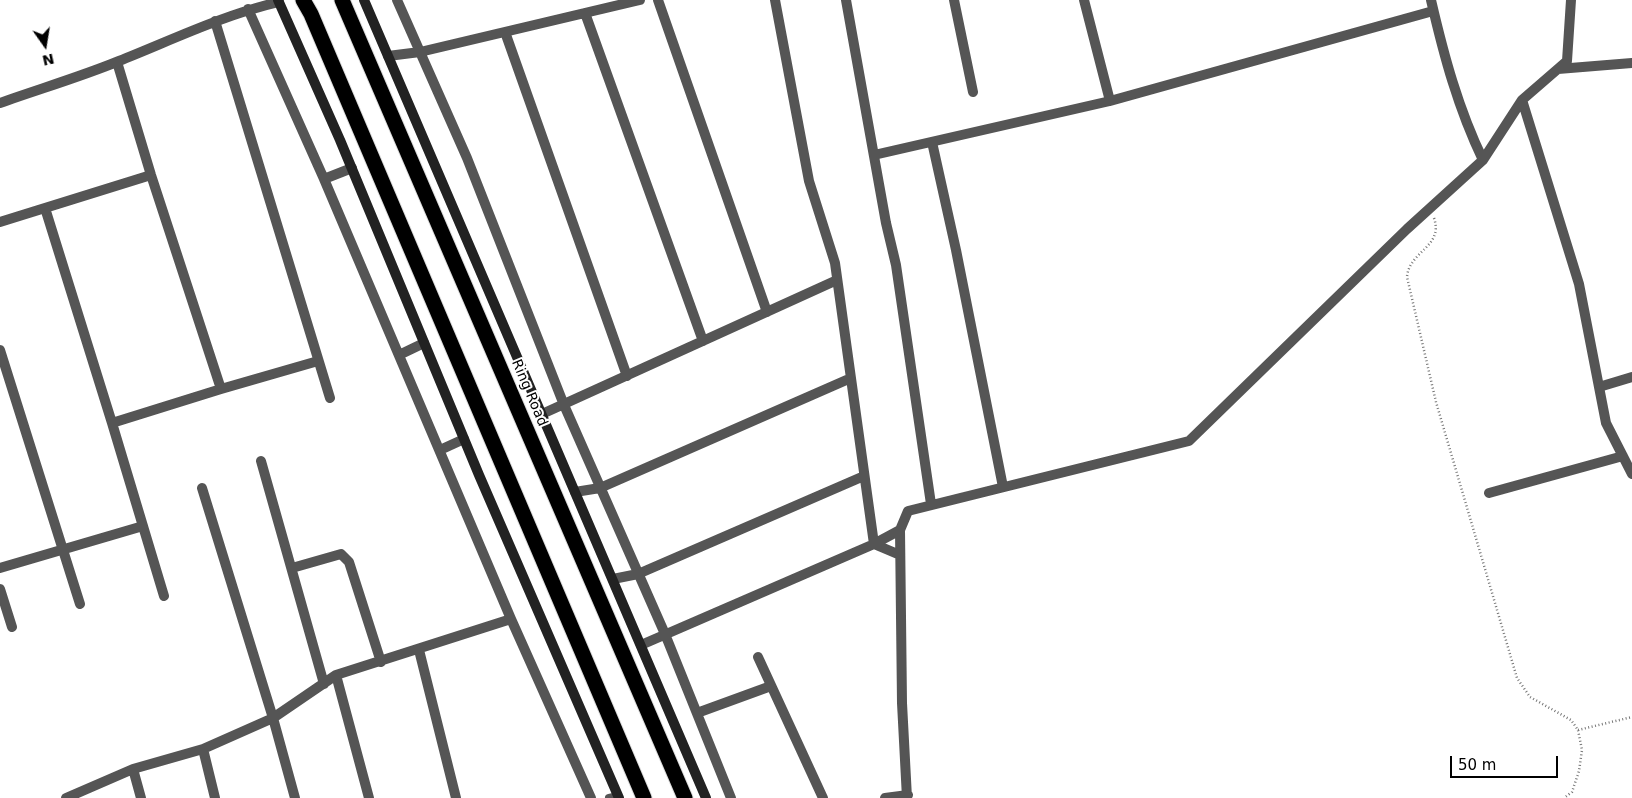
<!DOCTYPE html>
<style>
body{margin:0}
#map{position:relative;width:1632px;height:798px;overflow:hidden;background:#fff;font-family:"DejaVu Sans",sans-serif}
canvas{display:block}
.north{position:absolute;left:20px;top:20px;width:50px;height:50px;-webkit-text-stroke:4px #fff;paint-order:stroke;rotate:167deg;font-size:14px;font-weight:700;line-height:20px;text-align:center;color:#000}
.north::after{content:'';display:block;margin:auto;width:18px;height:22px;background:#000;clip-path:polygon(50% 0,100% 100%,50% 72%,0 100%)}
.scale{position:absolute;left:1450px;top:756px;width:108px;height:22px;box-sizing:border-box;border:2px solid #000;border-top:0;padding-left:6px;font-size:15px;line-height:18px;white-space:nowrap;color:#000;-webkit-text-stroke:4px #fff;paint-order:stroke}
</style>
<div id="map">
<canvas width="1632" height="798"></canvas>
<div class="north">N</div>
<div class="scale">50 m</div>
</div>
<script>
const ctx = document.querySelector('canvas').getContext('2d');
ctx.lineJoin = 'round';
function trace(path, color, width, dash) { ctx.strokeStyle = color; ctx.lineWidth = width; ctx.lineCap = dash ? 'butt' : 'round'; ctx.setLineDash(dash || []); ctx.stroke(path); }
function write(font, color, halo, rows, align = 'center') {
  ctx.font = font + ' "DejaVu Sans",sans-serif'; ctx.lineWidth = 4; ctx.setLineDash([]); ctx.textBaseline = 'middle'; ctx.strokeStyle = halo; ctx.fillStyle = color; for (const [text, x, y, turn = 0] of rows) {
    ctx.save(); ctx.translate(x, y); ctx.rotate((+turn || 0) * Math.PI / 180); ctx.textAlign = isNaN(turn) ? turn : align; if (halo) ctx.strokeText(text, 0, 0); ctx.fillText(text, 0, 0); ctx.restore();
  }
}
const highway = new Path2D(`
 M303,0L311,14L644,798
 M342,0L685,798`);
trace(highway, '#dbdbdb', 17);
trace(new Path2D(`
 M1434,218C1444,247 1409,251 1407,277L1436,402L1517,678L1530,697L1571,720L1578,730L1582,750L1579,771L1572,792L1564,798
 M1578,730L1632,717`), '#777', 2.5, [1, 2.5]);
trace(new Path2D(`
 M609,798L618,796`), '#555', 8);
trace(new Path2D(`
 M397,0L467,158L564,405L665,634L731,798
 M658,0L767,312
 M775,0L809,181L835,263L874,544
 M846,0L886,223L896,265L931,504
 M954,0L973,92
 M1084,0L1110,101
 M1431,0C1444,56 1458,108 1483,160
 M248,9L324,179
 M585,13L703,341
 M215,21L330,398
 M505,32L627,376
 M388,56L420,52L640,0
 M117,62L151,175L221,389
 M1558,69L1632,63
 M1522,100L1579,284L1606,423L1632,474
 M0,103C39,89 80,77 119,61C172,40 223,15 279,2
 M932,142L956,250L1003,487
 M874,155L1110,101L1433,11
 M352,168L324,179L511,619L591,798
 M45,208L112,423L164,596
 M0,222L151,175
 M0,350L80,604
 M399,355L424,343
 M1599,387L1632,377
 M542,414L837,280
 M112,423L221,389L318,361
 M440,450L464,439
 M261,461L324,684
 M575,492L600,488L851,378
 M1489,493L1623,456
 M874,544L900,555
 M0,568L143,526
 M292,568L341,554L349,562L381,662
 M613,579L638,574L864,476
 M0,589L12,627
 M641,645L874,544L900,530
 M419,650L456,798
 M758,657L823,798
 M336,675L369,798
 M697,713L771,686
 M203,749L215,798
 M133,769L141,798
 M66,798L133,769L203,749L273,718L202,488
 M295,798L273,718L336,675L511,619
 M885,798L908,795
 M907,798L902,703L900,530L908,511L1189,441L1407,229L1483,160L1522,100L1567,61L1571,0`), '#555', 10);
trace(new Path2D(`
 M278,0L340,140L479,475L619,798
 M364,0L706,798`), '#222', 10);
trace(highway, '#000', 15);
write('14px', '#000', '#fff', [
 ["Ring Road",529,393,67]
]);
</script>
